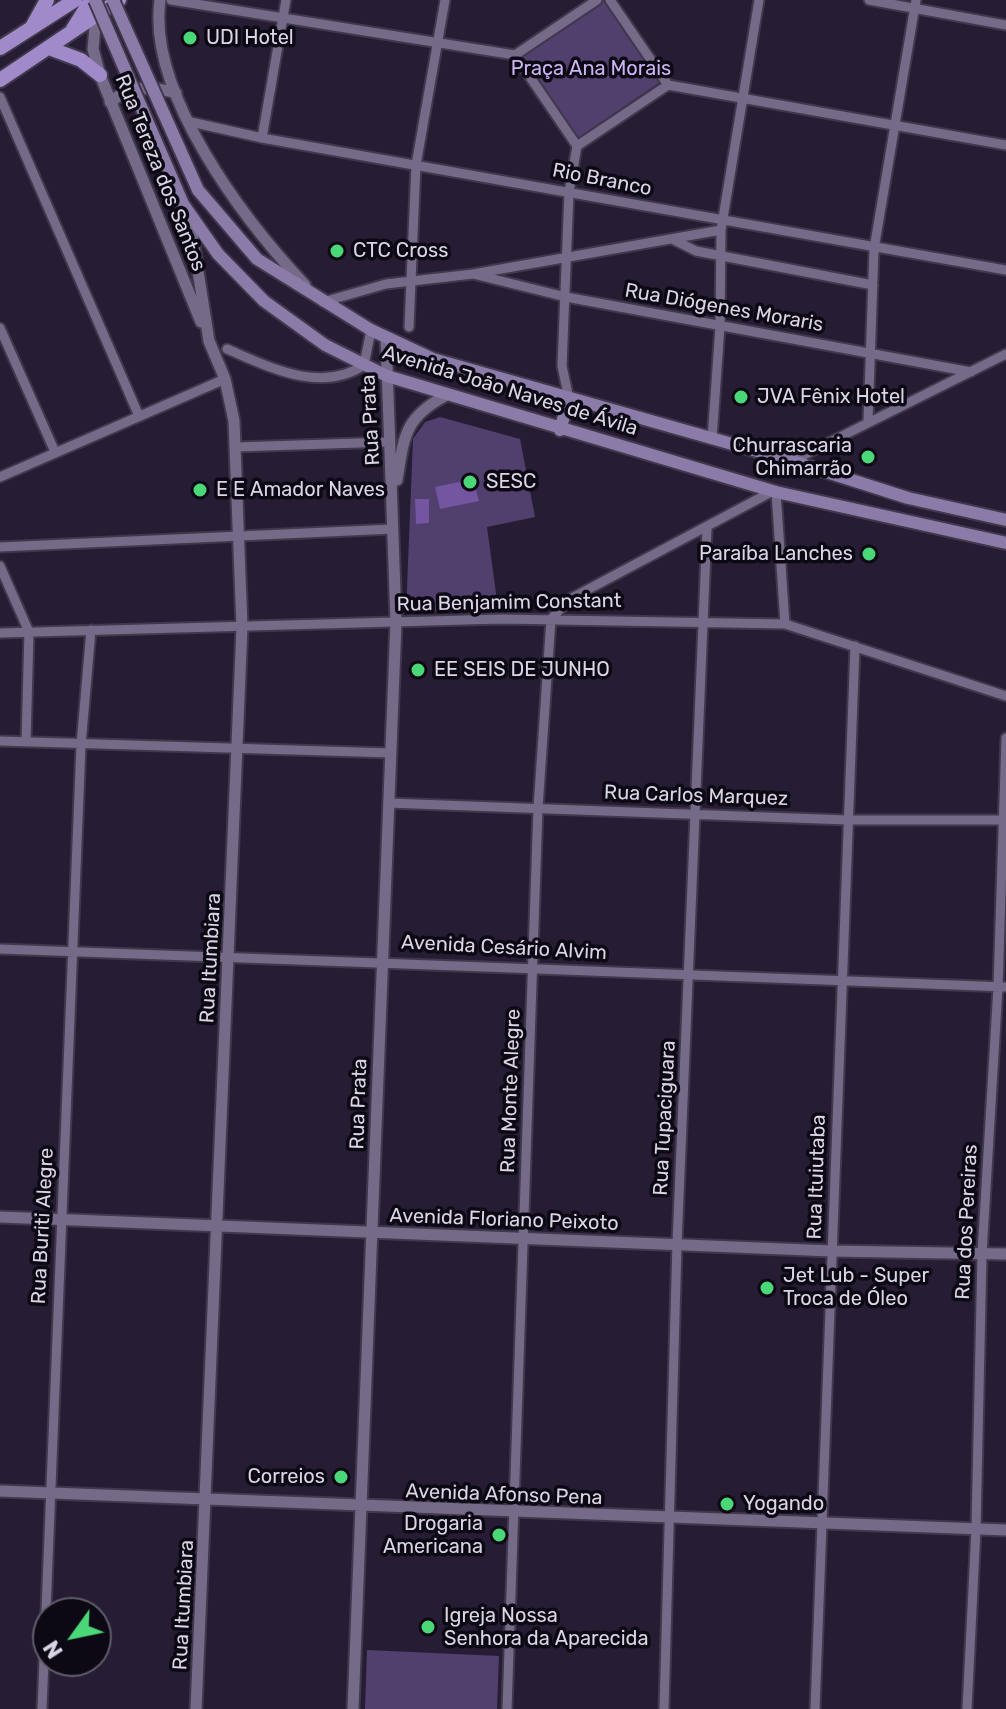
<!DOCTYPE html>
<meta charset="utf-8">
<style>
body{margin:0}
#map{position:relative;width:1006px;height:1709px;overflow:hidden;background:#261d34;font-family:Rubik,sans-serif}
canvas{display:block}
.north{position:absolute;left:32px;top:1597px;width:80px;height:80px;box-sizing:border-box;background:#0d0914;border:2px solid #5f5b68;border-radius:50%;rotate:237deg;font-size:22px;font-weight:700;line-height:32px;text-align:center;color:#dad5e5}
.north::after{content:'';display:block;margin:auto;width:28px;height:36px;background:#49d778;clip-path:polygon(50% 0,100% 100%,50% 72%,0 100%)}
</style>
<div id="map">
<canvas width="1006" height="1709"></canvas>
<div class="north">N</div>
</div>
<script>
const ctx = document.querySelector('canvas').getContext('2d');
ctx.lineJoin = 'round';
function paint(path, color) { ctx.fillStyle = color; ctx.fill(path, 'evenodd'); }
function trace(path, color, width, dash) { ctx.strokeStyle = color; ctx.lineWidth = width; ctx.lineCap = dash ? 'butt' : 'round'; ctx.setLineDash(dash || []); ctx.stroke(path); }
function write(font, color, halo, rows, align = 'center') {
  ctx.font = font + ' Rubik,sans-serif'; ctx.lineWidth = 7; ctx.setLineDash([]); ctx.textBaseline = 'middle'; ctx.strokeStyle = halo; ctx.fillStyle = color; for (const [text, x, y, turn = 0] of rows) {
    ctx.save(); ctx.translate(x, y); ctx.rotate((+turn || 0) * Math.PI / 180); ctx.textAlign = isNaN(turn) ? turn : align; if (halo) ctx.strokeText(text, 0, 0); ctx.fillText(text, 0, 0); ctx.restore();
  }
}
paint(new Path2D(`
 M604,1L660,82L578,138L522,57Z
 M440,417L520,439L535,517L487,527L498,608L406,613L413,439L425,422Z
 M367,1650L499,1656L497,1709H365Z`), '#513f6e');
paint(new Path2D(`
 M473,479L479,501L440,509L435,487Z
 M415,499H429V523L416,524Z`), '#7355a0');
const minor = new Path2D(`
 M171,0L515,55
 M597,0L515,55L577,146L668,85
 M610,0L668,85
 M869,0L1006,25
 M668,85L1006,145
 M0,97L139,416
 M191,122L262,138L1006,270
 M262,138L286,0
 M674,240L696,251L873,285
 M473,274L566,297L971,372
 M323,302L386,284L473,274L721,230
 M409,327L416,165L445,0
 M0,328L55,452
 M227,349C269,367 321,394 364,365L371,330
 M569,399L562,366L569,192L577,146
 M868,421L874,249L916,0
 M712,439L720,326L721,230L759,0
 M236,447L390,442
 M792,461L1006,354
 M0,477L225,379
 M776,492L785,624
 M0,547L393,529
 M0,566L29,632L26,742
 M0,633L501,619L785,624L1006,696
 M0,741L391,753
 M388,803L847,820H1002
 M0,949C335,960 671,975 1006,987
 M42,1709L81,745L91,630
 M507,1709L538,808L551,619L570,599L773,491
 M664,1709L677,1244L707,528
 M815,1709L855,646
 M967,1709L976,1529L982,1254L998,987L1006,738`);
const tertiary = new Path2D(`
 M160,0C147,93 244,220 305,285
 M96,16L93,49L100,75L201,322
 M110,102C131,85 151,86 176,93
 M189,214L209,341L225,379L234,421L242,627L196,1709
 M397,480C404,437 404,418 445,396
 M0,1217L832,1251L1006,1254
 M0,1491L1006,1530
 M353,1709L396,622L386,338`);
const secondary = new Path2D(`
 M198,190L257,259L371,330L433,359L792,461L908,498L1006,520
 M183,204L218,254L264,301L325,345L387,376L776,492L1006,543
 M560,430L569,399`);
const primary = new Path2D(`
 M32,27L47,0
 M73,29L91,0
 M0,48L75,0
 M49,48L81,60L100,75
 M0,80L119,0`);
trace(minor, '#40384b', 13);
trace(tertiary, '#40384b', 15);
trace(secondary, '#40384b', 16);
trace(primary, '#40384b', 18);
trace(minor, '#756b88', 9);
trace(tertiary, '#756b88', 11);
trace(secondary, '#8b7ba9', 12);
trace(primary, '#a18aca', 14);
const secondaryBridge = new Path2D(`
 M95,0L183,204
 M113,0L198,190`);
trace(secondaryBridge, '#40384b', 16, []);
trace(secondaryBridge, '#8b7ba9', 12);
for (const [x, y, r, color] of [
 [190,38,8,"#49d778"],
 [337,251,8,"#49d778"],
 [741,397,8,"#49d778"],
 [868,457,8,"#49d778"],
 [470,482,8,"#49d778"],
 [200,490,8,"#49d778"],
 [869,554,8,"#49d778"],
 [418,670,8,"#49d778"],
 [767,1288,8,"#49d778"],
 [341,1477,8,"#49d778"],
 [727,1504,8,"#49d778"],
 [499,1535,8,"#49d778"],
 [428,1627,8,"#49d778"]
]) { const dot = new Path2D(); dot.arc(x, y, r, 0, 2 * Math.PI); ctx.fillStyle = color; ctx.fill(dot); trace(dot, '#0d0914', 3); }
write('20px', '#dad5e5', '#0d0914', [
 ["UDI Hotel",206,38],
 ["CTC Cross",353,251],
 ["JVA Fênix Hotel",757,397],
 ["Churrascaria",852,446,"right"],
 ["Chimarrão",852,469,"right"],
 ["SESC",486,482],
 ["E E Amador Naves",216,490],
 ["Paraíba Lanches",853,554,"right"],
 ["EE SEIS DE JUNHO",434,670],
 ["Jet Lub - Super",783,1276],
 ["Troca de Óleo",783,1299],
 ["Correios",325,1477,"right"],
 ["Yogando",743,1504],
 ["Drogaria",483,1524,"right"],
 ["Americana",483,1547,"right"],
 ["Igreja Nossa",444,1616],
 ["Senhora da Aparecida",444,1639]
], 'left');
write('20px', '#cab4f2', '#0d0914', [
 ["Praça Ana Morais",591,69]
]);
write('20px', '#dad5e5', '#0d0914', [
 ["Rua Tereza dos Santos",160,173,68],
 ["Rio Branco",602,180,11],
 ["Rua Diógenes Moraris",724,308,10],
 ["Avenida João Naves de Ávila",510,391,17],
 ["Rua Prata",371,420,-93],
 ["Rua Benjamim Constant",509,603,-1],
 ["Rua Carlos Marquez",696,796,2],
 ["Avenida Cesário Alvim",504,948,3],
 ["Rua Itumbiara",211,958,-87],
 ["Rua Monte Alegre",511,1091,-88],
 ["Rua Prata",359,1104,-88],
 ["Rua Tupaciguara",665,1118,-87],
 ["Rua Ituiutaba",817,1177,-88],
 ["Avenida Floriano Peixoto",504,1220,2],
 ["Rua dos Pereiras",967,1222,-87],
 ["Rua Buriti Alegre",43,1226,-87],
 ["Avenida Afonso Pena",504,1495,2],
 ["Rua Itumbiara",184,1605,-87]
]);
</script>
